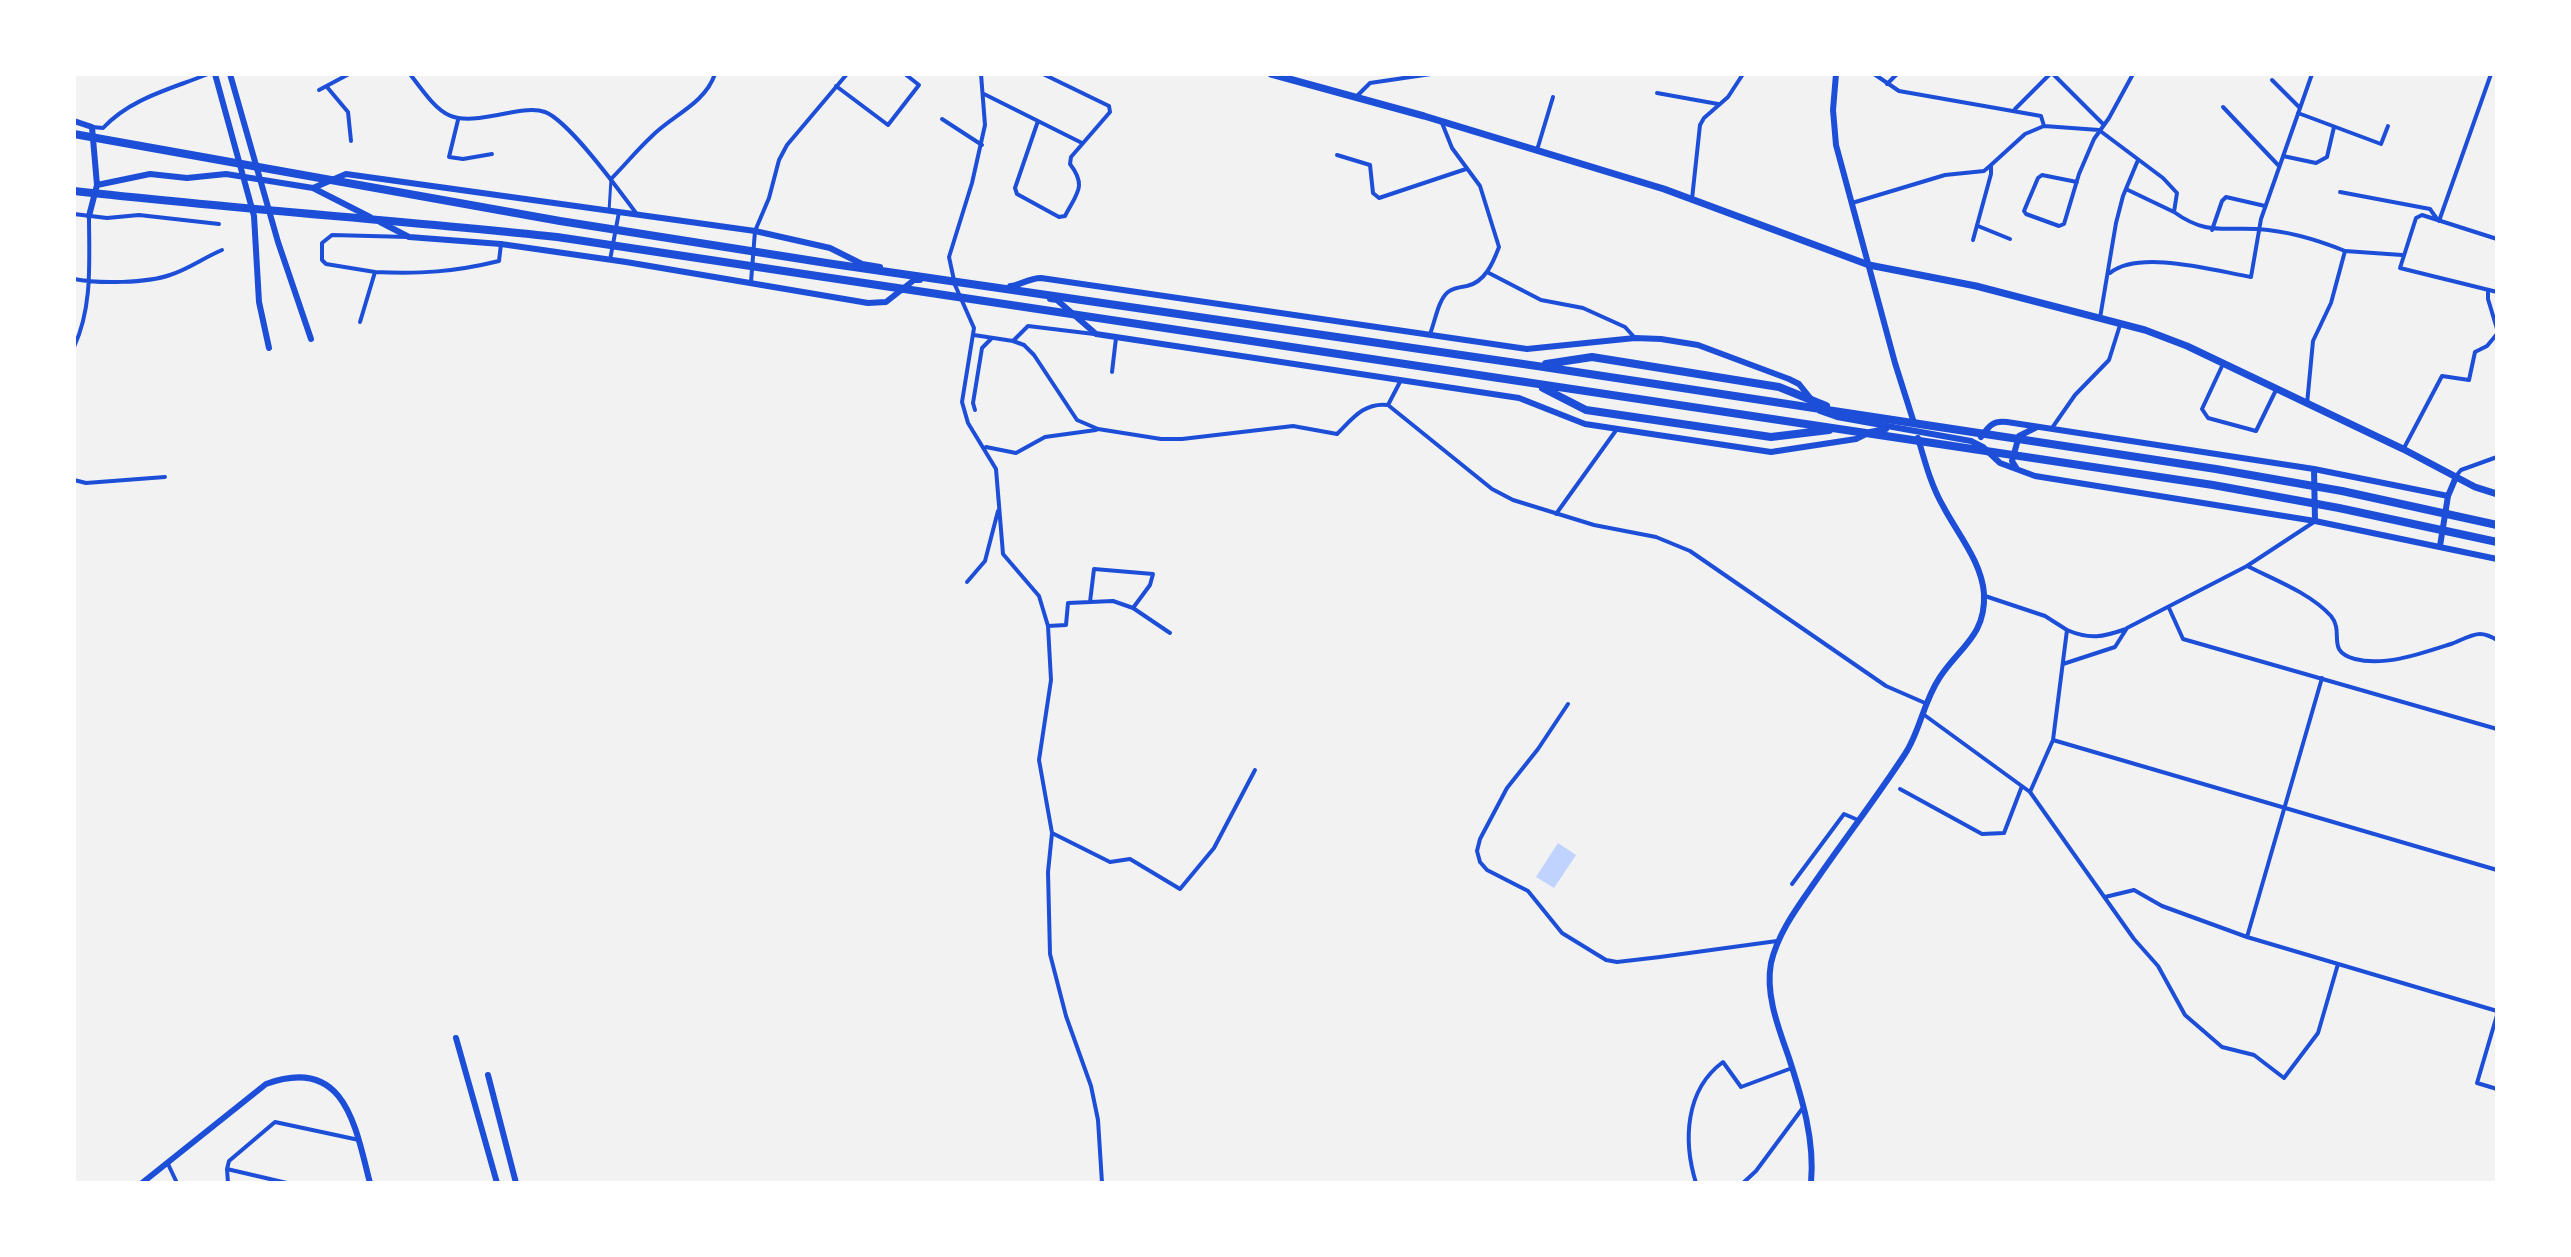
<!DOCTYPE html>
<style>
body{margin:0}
#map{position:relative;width:2571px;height:1257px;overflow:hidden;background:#f2f2f2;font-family:"Exo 2",sans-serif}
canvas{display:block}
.frame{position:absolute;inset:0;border:76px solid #fff;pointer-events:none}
</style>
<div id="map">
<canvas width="2571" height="1257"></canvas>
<div class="frame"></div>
</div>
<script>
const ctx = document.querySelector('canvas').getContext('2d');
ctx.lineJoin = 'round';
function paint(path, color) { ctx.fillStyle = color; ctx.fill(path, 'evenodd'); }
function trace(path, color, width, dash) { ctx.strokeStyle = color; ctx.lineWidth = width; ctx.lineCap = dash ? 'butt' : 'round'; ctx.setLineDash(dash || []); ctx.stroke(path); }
paint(new Path2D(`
 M1558,843L1576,855L1554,888L1536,877Z`), '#bfd3fe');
trace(new Path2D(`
 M609,211L611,179`), '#1d4ed8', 3);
trace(new Path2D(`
 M410,74C445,121 449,125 508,113C519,111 534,108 545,112C569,121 619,190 636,213
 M981,74L985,125L972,183L949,257L955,285L974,328L962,402L968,423L996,469L1003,554L1039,596L1048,626L1051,680L1039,760L1052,833L1048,872L1050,954L1066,1016L1091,1086L1098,1120L1102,1183
 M1874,74L1899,91L2041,116L2044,126L2099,130L2163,178L2177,193L2174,212C2206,235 2222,227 2258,229C2287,231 2318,240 2345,251L2331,303L2313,341L2307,404
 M2053,74L2103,124
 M2272,80L2300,108
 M1887,84L1897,74
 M836,86L888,125L919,85L905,74
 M327,87L348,112L351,141
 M319,90L349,74
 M1657,93L1718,104
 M984,94L1082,143
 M1356,97L1370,83L1431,74
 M2223,107L2279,166
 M2015,109L2050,74
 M2298,113L2381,144L2388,126
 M942,119L982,145
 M458,120L449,157L463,159L492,154
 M1038,121L1015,188L1017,194L1059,217L1065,216C1077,193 1087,186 1070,164L1071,157L1110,112L1109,106L1043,74
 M92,127L103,128C131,98 171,89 208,74
 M1537,150L1553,97
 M1337,155L1370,165L1373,193L1379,198L1466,169
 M2283,156L2316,163L2327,157L2334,127
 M611,179C625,165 637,150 651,137C672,115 704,105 715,74
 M2077,182L2042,175L2038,178L2024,211L2026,214L2059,226L2064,224L2079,174L2094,139L2109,118L2133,74
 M2128,190L2174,212
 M2340,192L2430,209L2437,219
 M1692,199L1700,125L1704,118L1728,97L1743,74
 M1852,203L1945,175L1984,171L1991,165
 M74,214L107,218L139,215L219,224
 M2439,221L2491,74
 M1978,226L2010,239
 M2212,230L2222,201L2226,197L2265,206
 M2497,239L2422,215L2416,218L2400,268L2497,292
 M1973,240L1991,174V165L2025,134L2044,126
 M2345,251L2402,255
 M610,260L619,212
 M375,272L326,264L322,260V243L332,235L408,237
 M1487,272L1541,300L1583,308L1625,327L1635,338
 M2110,273C2139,249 2216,271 2251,277L2261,219L2312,74
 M74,279C98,284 147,283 170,275C189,269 203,258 222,250
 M751,282L755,231L769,198L779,160L787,145L847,74
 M2488,290V299L2497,329
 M2100,318L2116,223L2123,196L2138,160
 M360,322L375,272C421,274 454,272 499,261L501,244
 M1430,334C1435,322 1438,300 1448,292C1453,288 1461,287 1467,286C1485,282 1493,263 1499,247L1480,186L1452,148L1442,123
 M974,335L1013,341L1024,345L1034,355L1077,420L1098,429L1161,439H1182L1293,426L1337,434C1352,419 1364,402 1388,405L1492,489L1513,500L1594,525L1656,537L1690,551L1886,686L1925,703
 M1013,341L1028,326L1094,334
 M74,347C93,306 89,260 89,216
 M2223,364L2202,409L2208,418L2256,431L2276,390
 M1112,372L1116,338
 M1388,405L1401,380
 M975,410L973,403L982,348L992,338
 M2052,428L2075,395L2109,360L2120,325
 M986,447L1016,453L1045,437L1096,430
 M2404,448L2442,376L2469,380L2475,352L2487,346L2497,334
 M2456,476L2461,470L2497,457
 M74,480L86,483L165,477
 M74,495V496
 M1556,514L1617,429
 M2247,566C2275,580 2310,593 2331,616C2345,633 2325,651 2355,659C2384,667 2423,653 2451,644C2460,641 2471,634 2480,634C2486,634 2492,637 2497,640
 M967,582L985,561L998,511
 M1985,596L2045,616L2067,630L2053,740L2030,792
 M1090,602L1094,569L1153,574L1150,585L1133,608
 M2169,608L2183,639L2497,729
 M1048,626L1066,625L1068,603L1113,601L1133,608L1170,633
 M2067,630C2090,640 2103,637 2126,629
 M2063,664L2115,647L2127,628L2247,566L2314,522
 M1568,704L1538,749L1507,788L1480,839L1477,851L1480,862L1487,870L1528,891L1562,933L1606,960L1617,962L1660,957L1777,941
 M1923,714L2030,792L2134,939L2158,966L2185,1015L2222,1047L2254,1055L2284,1078L2318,1033L2338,964
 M2053,740L2497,870
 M1900,789L1982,834L2004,833L2022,786
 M1052,833L1110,862L1130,859L1180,889L1214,848L1255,770
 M1792,884L1844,814L1858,820
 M2105,897L2134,890L2162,906L2247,937L2497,1011
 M2247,937L2322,678
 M2497,1015L2477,1083L2497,1089
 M168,1164L177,1183
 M227,1169L287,1183
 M228,1183L227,1169L229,1161L275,1122L359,1140
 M1696,1183C1683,1141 1685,1090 1723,1062L1741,1087L1792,1068
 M1743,1183L1756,1171L1802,1109`), '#1d4ed8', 4);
trace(new Path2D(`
 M215,74L254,216L259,302L269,348
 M230,74L278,242L311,339
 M1836,74L1833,110L1836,145L1895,363L1914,423
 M74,121L92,127L97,185
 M313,188L346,174L755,231L830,248L862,264L880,267
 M89,216L97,185L150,174L187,178L226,174L313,188L370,217
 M380,222L409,237L501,244L626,262L868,303L886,302L914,280H920
 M1010,286C1016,287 1029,278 1041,278L1527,349L1635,338L1661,339L1698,345L1789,379L1799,384L1811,399
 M1050,299L1057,300L1096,334L1519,398L1585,424L1771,452L1856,439L1870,432L1886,429
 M1820,411L1837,417L1971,441L1983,447L2000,463L2035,476L2315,521L2497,559
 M1981,437C1989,426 1993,420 2007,422L2314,469L2448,496
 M2017,469L2012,461L2019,436L2037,427
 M2314,469L2315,521
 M2440,546L2448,496L2456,477
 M456,1038L497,1183
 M488,1075L516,1183
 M142,1183L266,1084C345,1055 355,1125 370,1183
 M1811,1183C1815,1140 1802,1098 1789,1058C1779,1029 1765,995 1771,963C1778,932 1799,905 1817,879C1846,837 1877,797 1905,754C1920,732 1923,702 1940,677C1960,647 1986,635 1984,594C1982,562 1957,533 1943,506C1931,485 1925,462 1918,438`), '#1d4ed8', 6);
trace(new Path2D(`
 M1271,74L1424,116L1664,189L1869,265L1976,286L2145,330L2187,346L2403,449L2475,487L2497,494`), '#1d4ed8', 7);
trace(new Path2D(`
 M74,134L560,221L833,264L1537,366L2216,469L2342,491L2497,525
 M74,191C235,209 396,220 557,237L2213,485L2339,508L2497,542
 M1546,364L1592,357L1779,387L1826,406
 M1543,388L1586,410L1771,437L1829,430`), '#1d4ed8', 8);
</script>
